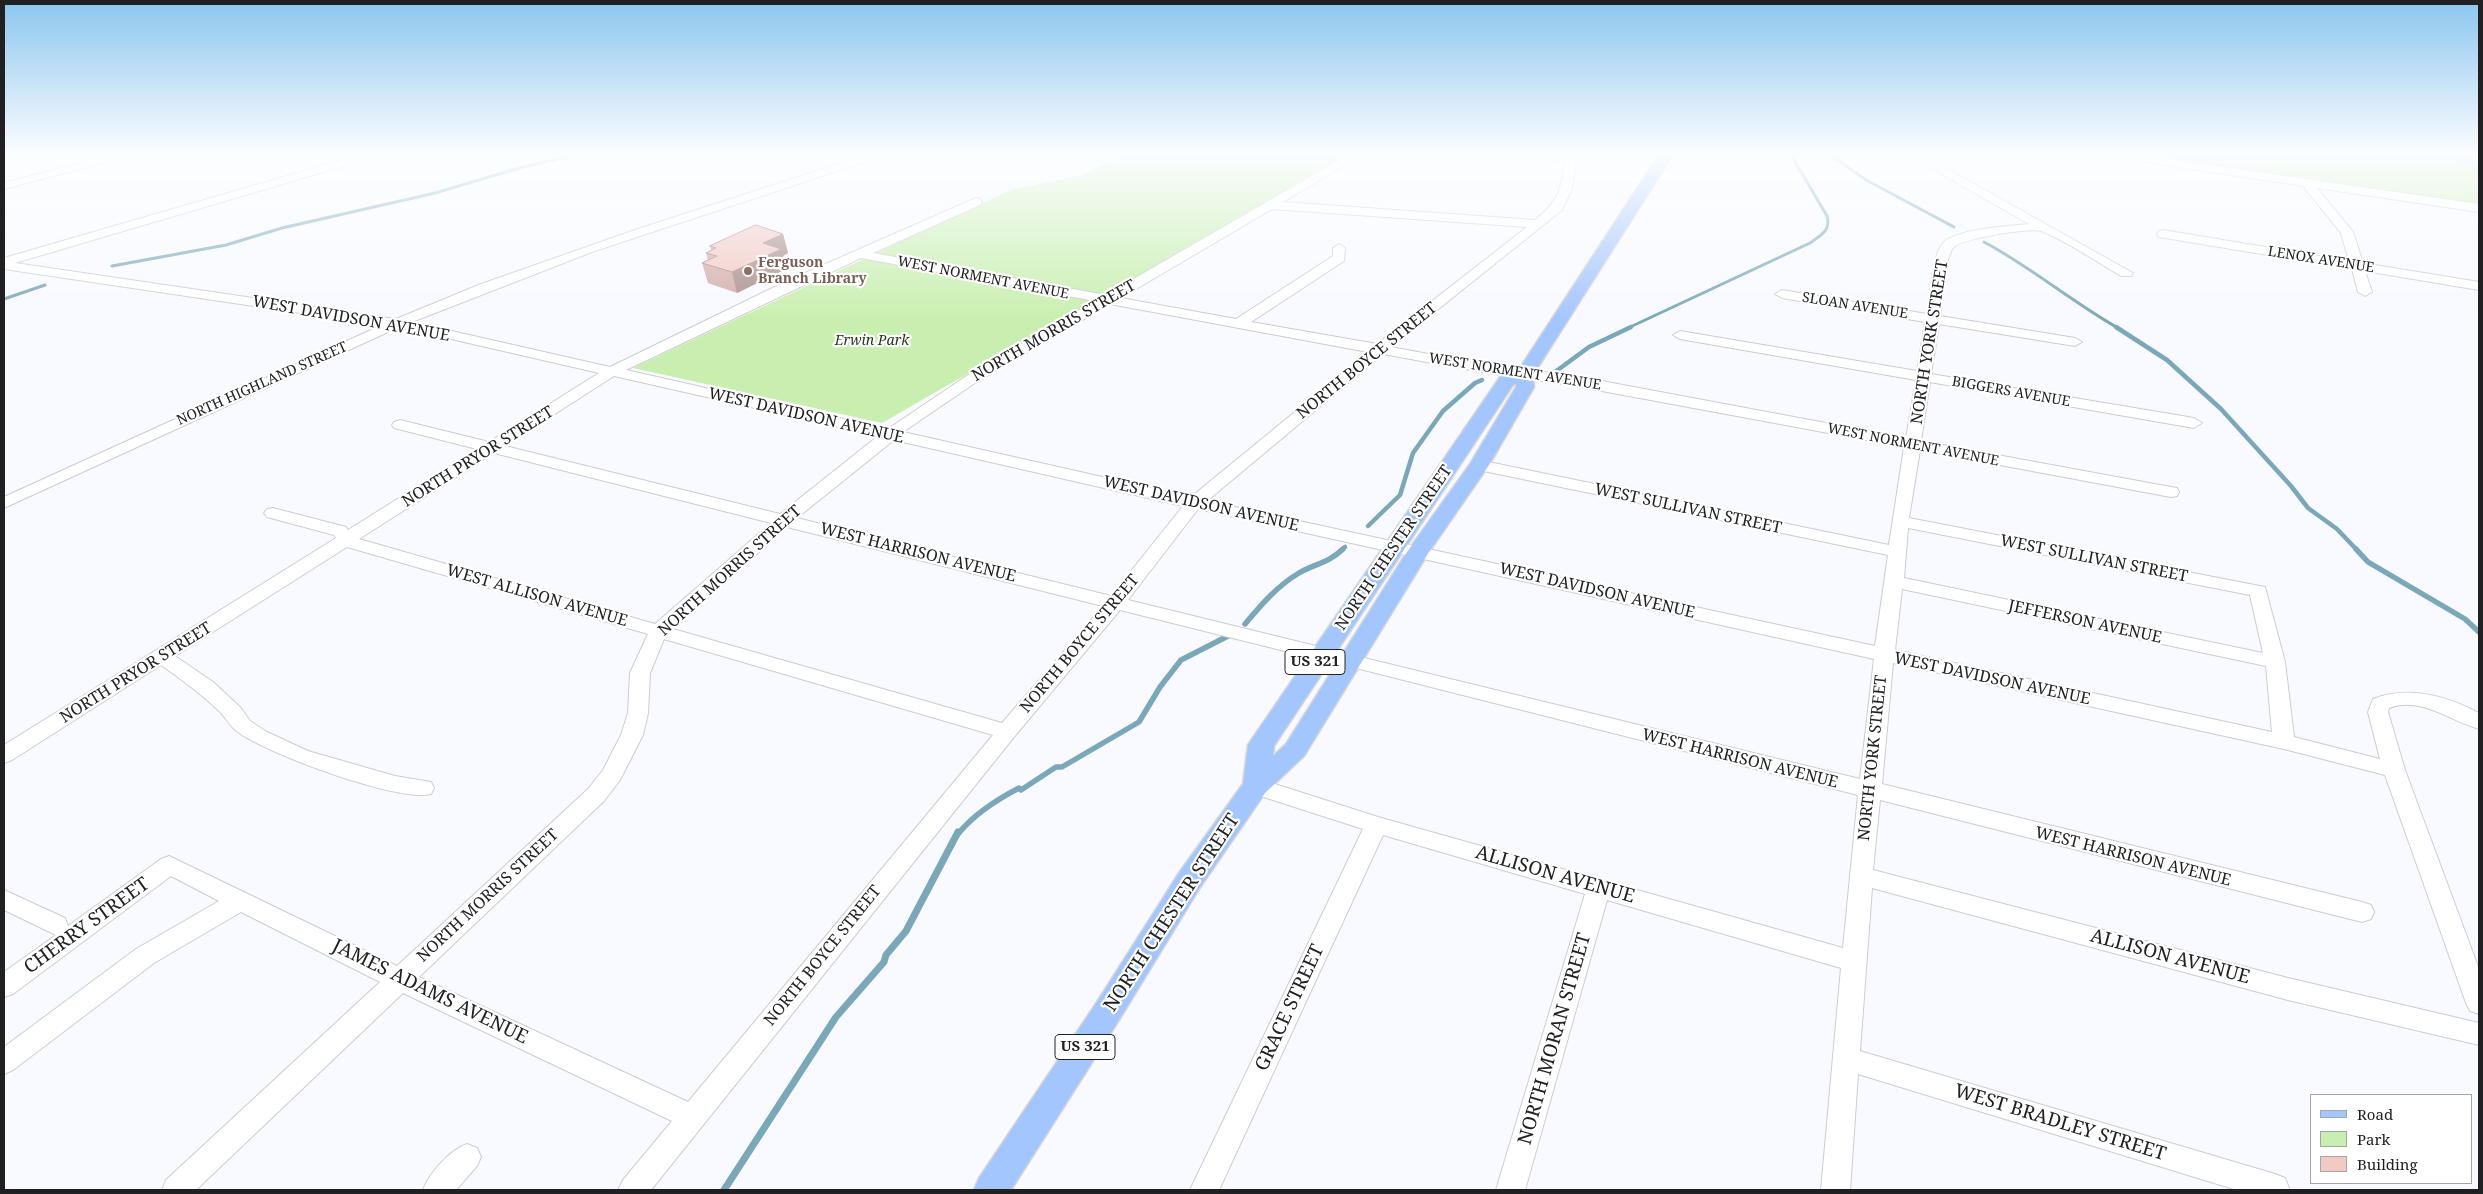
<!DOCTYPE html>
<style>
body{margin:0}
#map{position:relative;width:2483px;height:1194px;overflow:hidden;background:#f8faff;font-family:"Noto Serif",serif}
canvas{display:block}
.frame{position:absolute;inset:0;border:5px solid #202022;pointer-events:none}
.legend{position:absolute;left:2310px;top:1094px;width:162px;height:90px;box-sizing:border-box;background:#fff;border:1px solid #a6a6a7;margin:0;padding:6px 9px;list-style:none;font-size:15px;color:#202022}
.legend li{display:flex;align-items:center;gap:10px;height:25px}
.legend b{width:25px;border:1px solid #a6a6a7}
</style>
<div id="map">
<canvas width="2483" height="1194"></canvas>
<div class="frame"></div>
<ul class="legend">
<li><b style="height:6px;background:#a4c6ff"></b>Road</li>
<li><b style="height:14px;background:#c8efaf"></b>Park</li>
<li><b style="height:14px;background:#f3c9c4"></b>Building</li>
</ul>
</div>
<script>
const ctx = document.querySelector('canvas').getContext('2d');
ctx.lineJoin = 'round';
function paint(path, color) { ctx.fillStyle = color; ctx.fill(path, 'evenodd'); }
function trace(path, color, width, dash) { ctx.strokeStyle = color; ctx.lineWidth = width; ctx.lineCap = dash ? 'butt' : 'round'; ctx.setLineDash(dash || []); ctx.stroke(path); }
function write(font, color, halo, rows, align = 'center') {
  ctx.font = font + ' "Noto Serif",serif'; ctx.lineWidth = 4.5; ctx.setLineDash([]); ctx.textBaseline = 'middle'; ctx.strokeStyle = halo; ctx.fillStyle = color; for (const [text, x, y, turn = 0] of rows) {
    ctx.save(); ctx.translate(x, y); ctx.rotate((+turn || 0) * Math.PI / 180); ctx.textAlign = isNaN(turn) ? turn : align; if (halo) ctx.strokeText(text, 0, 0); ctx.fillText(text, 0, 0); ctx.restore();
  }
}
paint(new Path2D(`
 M1128,153H1352L882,423L633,368L1010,190L1081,175Z
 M2106,153H2450L2479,168V208Z`), '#c8efaf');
trace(new Path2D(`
 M1827,153L1868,181L1954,227
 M1984,242C2031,267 2072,302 2118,328
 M112,266L226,245L282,228L435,193L519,168L583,153
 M4,299L45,285
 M1628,328L1810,243C1821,235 1831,231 1827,216L1790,153`), '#7aa8b8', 3);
trace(new Path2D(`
 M2116,327L2167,360L2221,409L2291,486L2308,508L2337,529L2357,550
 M1555,372L1589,347L1631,327
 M1368,526L1400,495L1413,453L1443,411L1475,383L1482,380
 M1341,550L1345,547`), '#7aa8b8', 4.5);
trace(new Path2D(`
 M2356,549L2368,562L2465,619L2479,632
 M1245,624C1261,605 1277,586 1299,573C1316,563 1327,564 1343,549
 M958,834C974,814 996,800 1019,788L1021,790L1056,767H1062L1139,722L1160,687L1181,660L1230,635`), '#7aa8b8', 5.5);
trace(new Path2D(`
 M724,1190L836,1017L884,962L886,955L906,931L958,832`), '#7aa8b8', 7);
const minor = new Path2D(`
 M117,153H135L133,155L4,189V183Z
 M366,153H383L381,155L15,263L396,319L481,284L635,230L841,163L880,153H898L897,155L849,167L592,252L412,322L610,367L789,280L976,198L980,199L982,202L980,205L873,253L1106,295L1351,153H1365L1283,202L1535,220C1560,200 1560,192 1565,161L1489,156L1483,153H1577L1572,189L1562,210L1391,347L1487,365L1575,376L1906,438L1916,380L1680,339L1673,335L1680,331L1917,371L1925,322L1782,298L1775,294L1782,290L1927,314C1930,296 1932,255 1943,243C1955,229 2010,226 2029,224L1905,153H1919L2133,273L2131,276H2121C2097,262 2067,241 2041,231C2031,227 1959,239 1953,248C1944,262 1943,298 1940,316L2075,338L2082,342L2075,346L1939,324L1931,374L2194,418L2202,423L2194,428L1930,382L1921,441L2171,487L2177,488L2179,492L2177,496L2171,497L1920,450L1909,518L2265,587L2285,662L2294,737L2380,759L2368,712L2373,699C2409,685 2446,696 2479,713V729C2450,721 2421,696 2389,708L2388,712L2405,770L2479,969V1014L2470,1011L2466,1003L2385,775L2284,749L1893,663L1882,784L2362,902L2371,905L2374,912L2371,919L2362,922L1880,800L1873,870L2288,978L2479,1023V1045L2288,1000L1872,888L1860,1051L2275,1174L2285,1178L2289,1188V1190H2237L1858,1074L1850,1190H1821L1841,968L1607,900L1525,1190H1496L1585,894L1383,835L1219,1190H1190L1363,829L1248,792L1245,786L1248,780L1256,778L1378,817L1843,948L1858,795L1352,667L1345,666L1342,661L1345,656L1352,655L1860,779L1874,659L1198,509L1128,600L1328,649L1331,654L1328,659L1321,660L1120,610L1014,737L651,1190H618L623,1180L672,1121L403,993L196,1190H162L166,1180L380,982L241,912L154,963L13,1070L4,1074V1047L136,949L219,901L171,876L13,994L4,997V972L56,935L4,910V890L65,918L68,926L161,859L169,856L397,966L588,789L603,770L621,735L628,713L630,673L648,634L347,547L175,656L213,682L240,707L250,721L267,732L308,751L395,776L431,782L434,788L431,794C400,803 265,753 238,732C230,727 225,716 218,710C200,693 181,679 161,665L12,760L4,763V745L336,538L334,535L267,517L264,513L267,509L273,508L346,527L348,530L477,449L394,428L392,425L394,422L400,420L489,442L599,373L399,327L4,508V497L382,325L4,269V258ZM1272,209L1527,227L1377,344L1251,322L1344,261L1345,248L1339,244L1333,248V256L1236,319L1121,298ZM861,258L1095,301L965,377L888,429L626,370ZM1110,304L1368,352L1191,497L903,432L975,383ZM1383,354L1487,373L1575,386L1904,447L1889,545L1479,460L1473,462L1471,465L1473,468L1479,470L1888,555L1875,646L1207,501ZM614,376L878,436L780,514L505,446ZM894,440L1183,506L1111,596L797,518ZM494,453L771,523L655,624L359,539ZM787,527L1103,606L1002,723L673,629ZM1908,528L2250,595L2263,653L1904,578ZM1902,589L2266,666L2272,732L1895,650ZM664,639L993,735L688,1102L419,977L604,801L620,780L643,735L648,713L650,673Z
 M2100,153H2127L2479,204V212L2317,188L2353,232L2363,263L2479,282V290L2365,271L2372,292L2365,296L2358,292L2352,269L2159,237L2157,234L2159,231L2163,230L2349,261L2341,233L2303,186L2106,156Z
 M467,1144L477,1148L481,1157L477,1166L456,1190H423C429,1173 450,1150 467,1144Z`);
const major = new Path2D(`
 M1660,153H1674L1533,375L1534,387L1489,465L1429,552L1304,756L1265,793L1199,889L1119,1020L1011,1190H974L979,1178L1097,1002L1179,873L1243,784L1248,745L1252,739L1500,377L1518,371ZM1516,384V387L1470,464L1407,552L1286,744L1273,756L1274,746L1513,385Z
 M2443,153H2460L2479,163V172Z`);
trace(minor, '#cbcdd2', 2);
trace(major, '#d7d7d7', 3);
paint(minor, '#fff');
paint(major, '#a4c6ff');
paint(new Path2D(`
 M783,234L788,253L783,256L786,269L737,293L708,283L702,263L708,260L706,253L711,250L710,246Z`), '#d1ada9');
paint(new Path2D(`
 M783,234L788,253L783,256L786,269L737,293L732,272L763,243Z`), '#aa8d89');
const building = new Path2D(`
 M756,225L783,234L763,243L781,249L732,272L702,263L717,256L706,253L716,248L710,246Z`);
paint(building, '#f3c9c4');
trace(building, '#aa8d89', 1);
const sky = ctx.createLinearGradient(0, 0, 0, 320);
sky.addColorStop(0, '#8bc6ee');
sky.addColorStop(0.48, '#fcfdff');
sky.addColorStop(1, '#fcfdff00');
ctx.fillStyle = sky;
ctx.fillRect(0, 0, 2483, 320);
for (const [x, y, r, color] of [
 [748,271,5,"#8d6e63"]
]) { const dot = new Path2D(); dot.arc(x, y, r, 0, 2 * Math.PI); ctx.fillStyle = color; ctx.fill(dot); trace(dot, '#fff', 2); }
write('14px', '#202022', '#fff', [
 ["LENOX AVENUE",2321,260,9],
 ["WEST NORMENT AVENUE",983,278,11],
 ["SLOAN AVENUE",1855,306,9],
 ["WEST NORMENT AVENUE",1515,372,9],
 ["NORTH HIGHLAND STREET",262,384,-24],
 ["BIGGERS AVENUE",2011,392,10],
 ["WEST NORMENT AVENUE",1913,445,11]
]);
write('bold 14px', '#785e54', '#fff', [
 ["Ferguson",758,263],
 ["Branch Library",758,279]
], 'left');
write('italic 14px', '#1f3211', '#fff', [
 ["Erwin Park",872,341]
]);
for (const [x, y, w] of [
 [1315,662,60],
 [1085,1047,60]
]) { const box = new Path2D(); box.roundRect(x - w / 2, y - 12.5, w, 25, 4); ctx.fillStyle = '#fff'; ctx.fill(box); trace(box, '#202022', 1); }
write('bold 15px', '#202022', null, [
 ["US 321",1315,662],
 ["US 321",1085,1047]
]);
write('16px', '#202022', '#fff', [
 ["WEST DAVIDSON AVENUE",351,319,10],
 ["NORTH MORRIS STREET",1054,331,-30],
 ["NORTH YORK STREET",1930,342,-81],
 ["NORTH BOYCE STREET",1367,361,-39],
 ["WEST DAVIDSON AVENUE",806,416,13],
 ["NORTH PRYOR STREET",478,457,-32],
 ["WEST DAVIDSON AVENUE",1201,504,13],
 ["WEST SULLIVAN STREET",1688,509,12],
 ["NORTH CHESTER STREET",1394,548,-56],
 ["WEST HARRISON AVENUE",918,553,14],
 ["WEST SULLIVAN STREET",2094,559,11],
 ["NORTH MORRIS STREET",730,571,-42],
 ["WEST DAVIDSON AVENUE",1597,591,13],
 ["WEST ALLISON AVENUE",537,596,16],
 ["JEFFERSON AVENUE",2085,622,12],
 ["NORTH BOYCE STREET",1080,644,-50],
 ["NORTH PRYOR STREET",136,673,-32],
 ["WEST DAVIDSON AVENUE",1992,679,12],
 ["NORTH YORK STREET",1873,758,-84],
 ["WEST HARRISON AVENUE",1740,759,14],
 ["WEST HARRISON AVENUE",2133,857,14],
 ["NORTH MORRIS STREET",488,896,-43],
 ["NORTH BOYCE STREET",823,956,-51]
]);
write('19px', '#202022', '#fff', [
 ["ALLISON AVENUE",1555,875,16],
 ["NORTH CHESTER STREET",1172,913,-57],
 ["CHERRY STREET",87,926,-36],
 ["ALLISON AVENUE",2170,957,15],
 ["JAMES ADAMS AVENUE",430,992,26],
 ["GRACE STREET",1290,1008,-65],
 ["NORTH MORAN STREET",1555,1039,-74],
 ["WEST BRADLEY STREET",2060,1123,17]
]);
</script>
